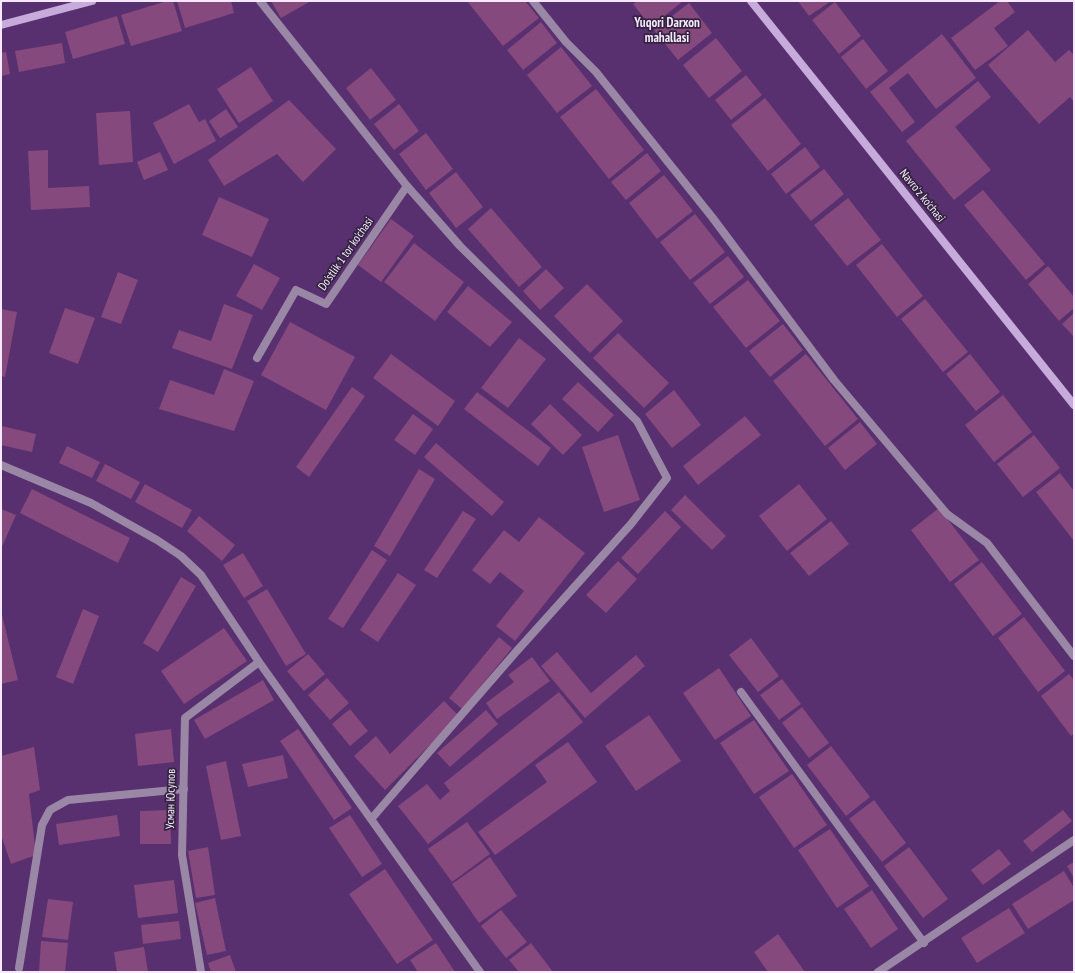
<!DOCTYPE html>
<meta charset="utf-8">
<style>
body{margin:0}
#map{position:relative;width:1075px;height:973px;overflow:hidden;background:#58306f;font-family:"PT Sans Narrow",sans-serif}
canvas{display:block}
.frame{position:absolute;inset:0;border:2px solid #f6e9ff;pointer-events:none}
</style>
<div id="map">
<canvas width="1075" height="973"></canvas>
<div class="frame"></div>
</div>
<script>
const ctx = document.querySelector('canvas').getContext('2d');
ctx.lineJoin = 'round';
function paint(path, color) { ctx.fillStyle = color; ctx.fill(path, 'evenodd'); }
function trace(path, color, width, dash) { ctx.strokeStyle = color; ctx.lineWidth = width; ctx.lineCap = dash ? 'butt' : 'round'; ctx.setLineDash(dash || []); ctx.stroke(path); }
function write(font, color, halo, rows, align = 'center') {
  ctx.font = font + ' "PT Sans Narrow",sans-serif'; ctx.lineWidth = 3.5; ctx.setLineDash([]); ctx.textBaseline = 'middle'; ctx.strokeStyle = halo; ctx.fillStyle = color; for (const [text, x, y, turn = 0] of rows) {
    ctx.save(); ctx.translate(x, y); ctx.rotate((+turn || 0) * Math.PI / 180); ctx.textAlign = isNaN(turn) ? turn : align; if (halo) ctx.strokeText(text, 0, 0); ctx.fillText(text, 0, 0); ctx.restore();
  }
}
paint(new Path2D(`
 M167,1H173L182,31L131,46L121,15Z
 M177,1H231L234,13L185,28Z
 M271,1H311L281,18Z
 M467,1H525L539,18L503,46Z
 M637,1H683L651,27L633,4Z
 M798,1H831L809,16Z
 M1000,1H1007L1015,12L994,28L1008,46L975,70L951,38Z
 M835,2L861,36L839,54L812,20Z
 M689,3L712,33L678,60L654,30Z
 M117,16L125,44L73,59L65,32Z
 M541,22L557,43L523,70L507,50Z
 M1028,30L1055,62L1069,50L1074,55V102L1070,97L1039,124L988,65Z
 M942,34L976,78L936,109L908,73L889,88L915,122L902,132L870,92Z
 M716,38L742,71L709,98L683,65Z
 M863,39L888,71L866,89L841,57Z
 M62,43L65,63L19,72L15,51Z
 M561,47L592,86L557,113L527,75Z
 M6,52L10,74L1,76V53Z
 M251,67L273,101L239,123L217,89Z
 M371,68L396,100L370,120L346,88Z
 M746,75L762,95L731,120L715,100Z
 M978,81L991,97L955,127L991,170L954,200L906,141Z
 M596,89L644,150L609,179L560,117Z
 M765,98L801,144L768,171L731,125Z
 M289,100L336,149L303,182L277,154L224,186L208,160Z
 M189,104L199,122L205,119L216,141L174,164L153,123Z
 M399,104L419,131L394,150L374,124Z
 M226,109L238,127L220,138L209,121Z
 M130,111L133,162L99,165L96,113Z
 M426,133L453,169L426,190L399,154Z
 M805,147L820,167L786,194L771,174Z
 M48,150V188L89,186L90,207L31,210L28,151Z
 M160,152L168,170L144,180L137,162Z
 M647,153L661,171L626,200L611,182Z
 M824,169L844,194L811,221L790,195Z
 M456,172L483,207L456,228L429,193Z
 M664,175L693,211L657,239L629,203Z
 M983,190L1045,264L1026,280L964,205Z
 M219,197L269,219L252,257L202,235Z
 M848,198L881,240L847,266L814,225Z
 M491,208L542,267L519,287L468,229Z
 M695,214L725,252L690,280L660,242Z
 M391,219L414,236L381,282L358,265Z
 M414,243L464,282L435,321L384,282Z
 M882,244L923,296L897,317L856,265Z
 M728,256L744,277L710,304L693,283Z
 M254,264L280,278L262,310L236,296Z
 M1048,266L1074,297V308L1059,321L1028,284Z
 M546,269L564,288L540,310L523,291Z
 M118,272L138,280L121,324L101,317Z
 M748,280L780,321L746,348L713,307Z
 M587,284L623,321L590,353L554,316Z
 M468,286L512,322L490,347L447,312Z
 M925,299L968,352L943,372L901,319Z
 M224,304L253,315L232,369L172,348L179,330L211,341Z
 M65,308L95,318L78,364L49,353Z
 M1,309L17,312L5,377L1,376Z
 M1074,313V337L1062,324Z
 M290,322L355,357L326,410L261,375Z
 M783,324L803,350L770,377L749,351Z
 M618,333L669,383L644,408L593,358Z
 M519,338L546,359L508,408L481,388Z
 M391,354L455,401L438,426L373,378Z
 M806,354L858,419L825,446L773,381Z
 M970,354L1000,392L976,411L946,374Z
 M224,369L254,381L234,431L159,409L170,380L214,395Z
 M578,382L614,415L598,432L562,399Z
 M352,387L365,396L309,477L296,467Z
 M674,390L701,425L672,448L645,414Z
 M477,392L551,448L538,466L464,409Z
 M1003,395L1032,432L994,462L965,425Z
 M550,404L582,435L563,455L531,424Z
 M413,414L433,429L415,455L394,440Z
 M745,416L761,435L698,485L683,466Z
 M860,422L877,444L845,470L828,448Z
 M1,426L36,434L32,452L1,445Z
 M618,435L640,500L604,512L582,447Z
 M1034,435L1060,468L1023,497L997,464Z
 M436,443L504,502L492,516L424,457Z
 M67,446L100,462L92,478L59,463Z
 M105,464L140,482L131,499L96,481Z
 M419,469L435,479L390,556L374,546Z
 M1060,473L1074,491V541L1036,492Z
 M145,484L192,510L182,528L135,502Z
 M799,484L827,519L787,551L759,516Z
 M32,489L130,538L118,563L20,513Z
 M685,495L726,536L712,550L671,510Z
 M939,508L979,560L950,582L911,530Z
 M1,509L16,515L1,549Z
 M463,511L476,519L437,578L424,570Z
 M665,511L681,527L638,574L621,558Z
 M199,516L235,545L222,561L187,531Z
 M539,517L585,553L515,641L496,626L524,591L500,572L490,584L472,570L504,530L519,542Z
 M831,521L849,544L809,576L790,553Z
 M372,550L387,560L343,628L328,619Z
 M243,553L263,586L244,598L223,565Z
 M618,561L637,579L606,613L586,595Z
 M982,562L1022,614L993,636L954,584Z
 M398,573L416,585L378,642L360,630Z
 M181,577L196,586L158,652L143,643Z
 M267,589L306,654L286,666L247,601Z
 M83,609L99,616L73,684L56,677Z
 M1,615H2L18,680L1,684Z
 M1024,617L1065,671L1038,692L998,638Z
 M224,628L247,661L184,704L161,671Z
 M499,637L512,648L462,709L449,698Z
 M751,638L779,676L758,692L729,655Z
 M557,652L591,693L636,655L645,666L585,718L541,666Z
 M308,654L325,674L304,691L287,671Z
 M532,657L550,681L497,719L486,703L514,682L508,675Z
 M719,668L751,716L715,740L683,693Z
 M1069,674L1074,680V733L1071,736L1041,696Z
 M327,678L349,703L330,720L308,695Z
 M782,679L801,704L779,720L760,695Z
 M263,680L274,700L205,739L194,720Z
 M559,692L583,722L428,844L398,806L427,784L440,800L450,791L444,783Z
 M444,701L459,716L385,790L354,756L376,736L390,754Z
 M802,707L829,743L809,758L782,723Z
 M350,709L368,731L350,746L332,724Z
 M486,710L498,724L450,767L437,753Z
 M649,715L681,761L636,791L605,746Z
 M754,720L789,771L754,794L720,743Z
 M171,729L174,762L138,766L135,734Z
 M298,729L352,808L334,820L280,741Z
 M568,742L597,782L495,855L478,832L547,782L535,765Z
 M831,746L870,797L846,816L807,765Z
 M34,747L40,790L29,794L36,855L11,864L1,835V756Z
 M283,755L288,778L248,787L242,764Z
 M226,761L241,836L221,840L206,766Z
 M792,774L827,825L794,848L759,797Z
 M874,800L906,843L882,862L849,819Z
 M170,810L171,844H140V811Z
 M1063,810L1072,821L1032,852L1023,841Z
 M117,815L120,836L59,845L56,824Z
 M350,815L382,864L362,877L329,828Z
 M467,822L490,854L452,882L428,849Z
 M830,829L869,886L837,908L798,850Z
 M208,847L215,895L196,898L188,851Z
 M909,847L948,899L923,918L884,866Z
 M999,849L1011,864L983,885L971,870Z
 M490,857L517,896L479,923L452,884Z
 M1074,862V878L1067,866Z
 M385,869L433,940L397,964L349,894Z
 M1064,871L1074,888V900L1028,929L1012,904Z
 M174,880L178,913L138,918L134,885Z
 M872,890L898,929L871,948L844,909Z
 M215,898L226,951L207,955L195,903Z
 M48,899L73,902L68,940L42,937Z
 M1009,908L1025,933L977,963L961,938Z
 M501,910L527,942L506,958L481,926Z
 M179,921L181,939L143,944L141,925Z
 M778,934L805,972H768L754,952Z
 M41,941L68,943L65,972H39Z
 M436,943L455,972H418L410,960Z
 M531,943L553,972H519L509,960Z
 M144,947L148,972H117L114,952Z
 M230,955L236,972H211L208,963Z`), '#86497e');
trace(new Path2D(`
 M19,968L42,825L50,810L68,800L184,789`), '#9987a5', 8);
trace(new Path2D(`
 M260,1L407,186L460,246L637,421L667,478L631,524L515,653L372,818
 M533,1L566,42L596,72L712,217L834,380L947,514L987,543L1074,656
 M257,358L296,290L326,304L407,186
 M1,465L91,503L157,540L181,556L201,575L259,662L480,972
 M741,692L924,943
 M201,972L182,855L185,718L259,662
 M878,972L1074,840`), '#9987a5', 8);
trace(new Path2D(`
 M751,1L1074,405
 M1,25L92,1`), '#c7abdb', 8);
write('12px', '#f6e9ff', '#34233f', [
 ["Navro'z ko'chasi",922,196,51],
 ["Do'stlik 1 tor ko'chasi",346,254,-55],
 ["Усман Юсупов",171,799,-89]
]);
write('bold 13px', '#f6e9ff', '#34233f', [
 ["Yuqori Darxon",667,23],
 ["mahallasi",667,38]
]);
</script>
